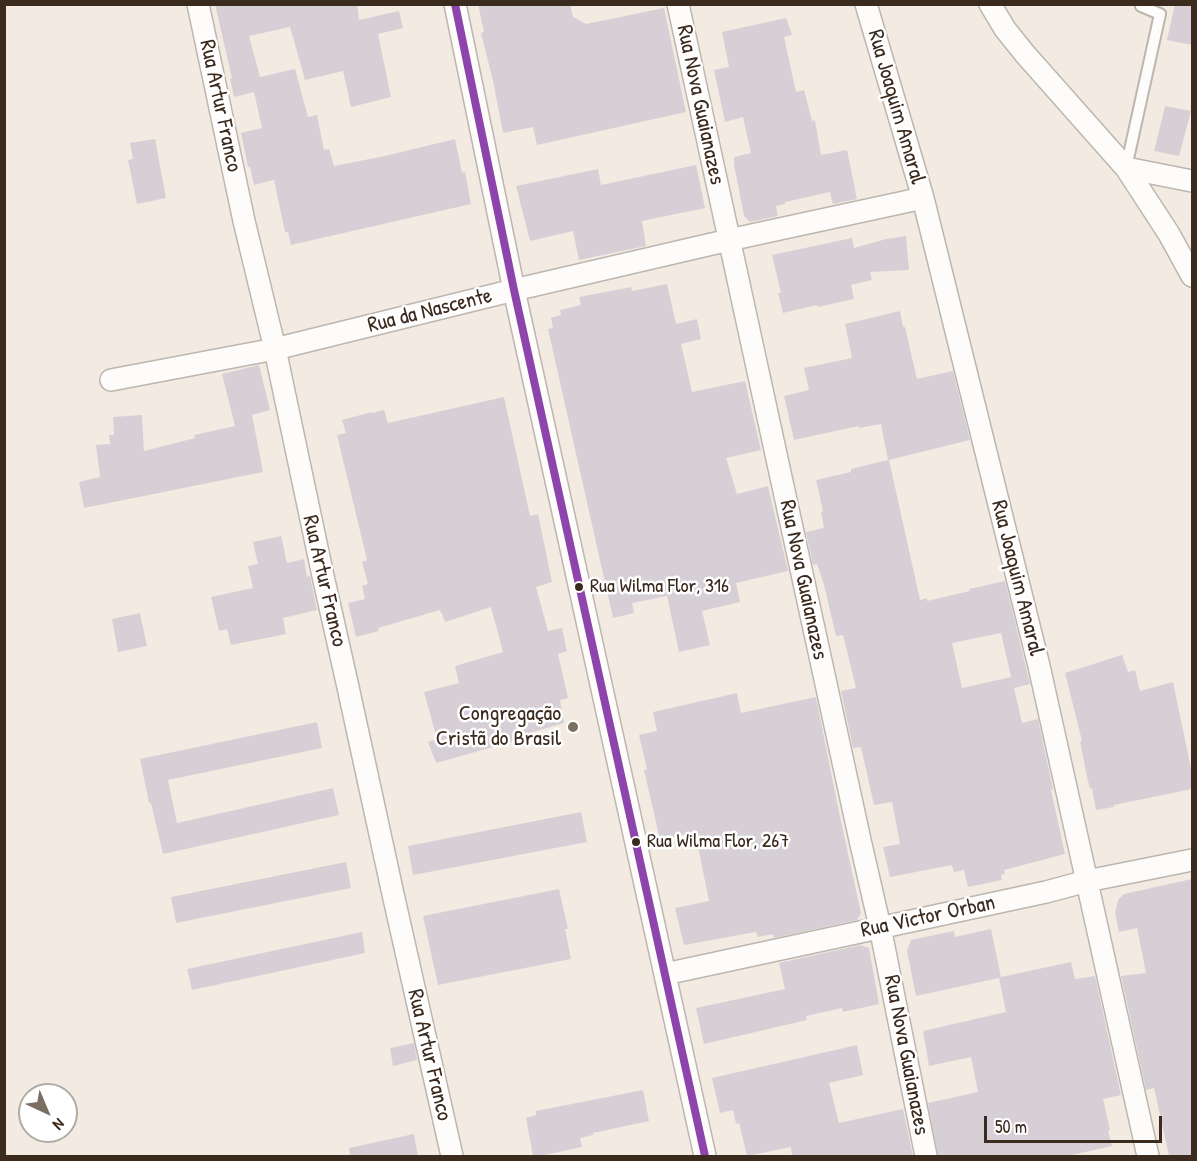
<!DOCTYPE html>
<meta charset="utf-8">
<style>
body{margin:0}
#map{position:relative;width:1197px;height:1161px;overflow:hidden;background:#f3ebe2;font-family:"Patrick Hand",sans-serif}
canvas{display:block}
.frame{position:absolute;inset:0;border:6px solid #3b2a1e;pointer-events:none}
.north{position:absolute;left:18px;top:1083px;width:60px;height:60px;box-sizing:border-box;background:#fff;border:2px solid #b1aaa5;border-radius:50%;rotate:136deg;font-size:16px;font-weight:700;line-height:24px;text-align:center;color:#3b2a1e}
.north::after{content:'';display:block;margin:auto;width:21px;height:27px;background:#7b6e63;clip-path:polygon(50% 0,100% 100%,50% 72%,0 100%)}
.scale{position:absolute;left:984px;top:1116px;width:178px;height:27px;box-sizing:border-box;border:3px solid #3b2a1e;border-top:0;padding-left:8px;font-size:18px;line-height:21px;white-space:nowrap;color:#3b2a1e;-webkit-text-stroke:4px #fff;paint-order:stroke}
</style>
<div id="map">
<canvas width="1197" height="1161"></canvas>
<div class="frame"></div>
<div class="north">N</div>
<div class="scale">50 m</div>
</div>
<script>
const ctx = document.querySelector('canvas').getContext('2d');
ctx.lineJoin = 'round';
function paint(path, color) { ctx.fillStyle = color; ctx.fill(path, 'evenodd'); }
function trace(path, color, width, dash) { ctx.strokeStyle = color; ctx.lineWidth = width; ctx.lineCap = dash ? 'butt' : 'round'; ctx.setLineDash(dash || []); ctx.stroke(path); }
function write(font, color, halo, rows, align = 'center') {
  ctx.font = font + ' "Patrick Hand",sans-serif'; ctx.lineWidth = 5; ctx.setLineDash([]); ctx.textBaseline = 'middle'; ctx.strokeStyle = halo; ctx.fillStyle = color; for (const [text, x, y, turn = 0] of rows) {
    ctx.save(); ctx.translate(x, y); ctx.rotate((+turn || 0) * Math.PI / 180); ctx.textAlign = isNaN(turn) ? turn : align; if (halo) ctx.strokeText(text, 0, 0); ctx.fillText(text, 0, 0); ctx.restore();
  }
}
paint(new Path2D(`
 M215,4H357L359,20L399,11L403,28L378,34L391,97L351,107L343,71L305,80L290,27L249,36L260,77L295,69L308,117L317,115L324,150L329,149L334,166L385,156L455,139L462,173L465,172L471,204L291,245L288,232H285L274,180L254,185L250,167H248L241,133L262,128L254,92L234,97L230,79L232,78Z
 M478,4H570L573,17L586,24L664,8L686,112L537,145L533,127L503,133L493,81L481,33L484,32Z
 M1175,4H1192V45L1167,40Z
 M786,18L792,35L784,37L796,92L804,90L812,121L815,120L821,155L847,150L857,199L833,204L830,192L785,202V204L776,206L778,216L750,222L744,216L734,165V157L751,153L743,117L725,122L714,70L729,67L722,32Z
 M1165,106L1191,111L1179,156L1154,151Z
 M155,139L166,198L137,204L128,160L133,159L130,143Z
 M696,165L705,208L642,221L646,246L579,260L573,231L530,241L516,186L598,169L601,185Z
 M906,236L909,270L870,272L872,280L851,285L854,299L818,307L817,305L783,313L778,293H781L772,255L852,238L854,248L886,239Z
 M667,284L676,324L697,319L701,339L681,344L692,392L745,381L761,450L726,458L737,494L768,486L788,571L736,583L740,602L702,611L710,645L679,652L667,596L632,603L634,613L613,618L548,329L553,328L551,318L561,315L560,310L581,305L579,297L631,287L632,291Z
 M900,311L903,327H905L917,379L953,371L970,440L889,460L920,600L927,598V601L970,591L969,589L1005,581L1030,684L1014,688L1022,723L1038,719L1053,789L1051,790L1065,854L1004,870L1005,874L1001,875L1002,880L968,887L964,870L954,872L952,865L890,877L883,847L900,844L892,802L874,805L861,747L853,748L841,691L856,688L843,635L836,636L824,585L817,564L813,565L806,532L824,528L821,512L823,511L816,480L851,472V469L888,460L881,424L859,428V426L794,440L784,396L809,390L804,368L852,358L845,324ZM1001,633L1011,677L962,688L952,643Z
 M259,365L270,410L252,415L263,472L84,508L79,482L100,477L96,445L110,444L109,435H114L113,417L142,415L144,451L195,438L194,435L235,426L222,374Z
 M504,397L530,516L538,514L552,582L536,587L548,631L562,628L567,651L558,654L568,698L560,700L564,723L516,737L518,740L436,763L428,742L437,739L424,692L459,683L455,666L503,652L491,607L445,622L442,613H441L440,610L378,628L379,631L356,637L348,603L365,599L362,586L368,584L362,562L367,560L337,435L346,433L342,420L372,412V413L384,410L388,423Z
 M281,536L287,563L304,559L307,577L310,576L317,610L283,618L286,634L231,645L227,629L219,631L211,597L253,588L248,566L258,564L253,542Z
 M140,613L147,646L118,652L112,619Z
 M1122,655L1128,672L1135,670L1140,691L1173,682L1192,773V789L1114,805V807L1096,810L1092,788L1090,789L1087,777L1080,741H1082L1065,673Z
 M737,693L741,713L816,697L839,812L861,913L857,920L774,938L773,934L758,937L756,932L684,945L675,908L709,901L695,832L660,840L644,770L647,769L639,735L657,731L653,712Z
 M317,722L322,748L168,780L177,823L333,788L339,815L163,854L151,803H149L140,759Z
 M581,812L587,842L413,875L408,846Z
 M346,862L351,888L176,923L171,897Z
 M1192,879V1156H1169L1154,1088L1146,1090L1121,976L1146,973L1137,928L1119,932L1115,913L1118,900L1124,894Z
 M559,889L568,929H565L571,959L438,985L423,916Z
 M991,929L1001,977L1071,962L1075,979L1095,976L1121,1095L1103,1099L1110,1130L1108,1131L1112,1146L1067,1156H938L928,1103L978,1092L971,1057L929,1066L923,1031L1006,1012L999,978L916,996L907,951L911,940L954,931L955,937Z
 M362,932L365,953L192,990L187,969Z
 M860,945L869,948L879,1004L843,1012L842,1008L806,1016L807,1020L704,1044L696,1008L785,989L779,963Z
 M414,1043L417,1060L393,1066L390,1048Z
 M857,1045L863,1075L829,1083L839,1123L903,1109L913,1156H792L791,1147L747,1156L739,1123L736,1124L733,1110L720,1113L712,1078Z
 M643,1090L649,1121L593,1133V1135L580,1138L582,1147L540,1156H533L526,1118L536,1115V1111Z
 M414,1134L418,1156H350L349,1148Z`), '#d6d0d6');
const lane = new Path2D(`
 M1126,168L1160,14L1141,6V4`);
const street = new Path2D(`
 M198,4L244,221L275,349L323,576L348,687L393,894L452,1156
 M455,4L514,290L705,1156
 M678,4L860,840L880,927L926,1156
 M866,4L923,198L1039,666L1148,1156
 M990,4L1005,29L1025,54L1126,168L1169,234L1192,276
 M1126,168L1192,181
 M111,380L275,349L514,290L729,240L923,198
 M665,974L1046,892L1087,881L1192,860`);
trace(lane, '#bdb6af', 14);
trace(street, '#bdb6af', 24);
trace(lane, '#fdfcfb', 10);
trace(street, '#fdfcfb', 21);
trace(new Path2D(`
 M455,4L514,290L705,1156`), '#8e44ad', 8);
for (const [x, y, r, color] of [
 [579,587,5,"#3b2a1e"],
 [573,727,6,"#7b6e63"],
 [636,842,5,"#3b2a1e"]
]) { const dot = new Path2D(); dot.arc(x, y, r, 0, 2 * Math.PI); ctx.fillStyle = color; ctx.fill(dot); trace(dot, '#fff', 2); }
write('20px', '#3b2a1e', '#fff', [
 ["Rua Wilma Flor, 316",590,587],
 ["Rua Wilma Flor, 267",647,842]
], 'left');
write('22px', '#3b2a1e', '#fff', [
 ["Rua Nova Guaianazes",700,105,78],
 ["Rua Artur Franco",220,106,78],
 ["Rua Joaquim Amaral",896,107,74],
 ["Rua da Nascente",430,311,-14],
 ["Rua Joaquim Amaral",1017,578,76],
 ["Rua Nova Guaianazes",803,580,78],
 ["Rua Artur Franco",324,581,77],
 ["Rua Victor Orban",928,917,-12],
 ["Rua Artur Franco",429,1055,77],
 ["Rua Nova Guaianazes",906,1055,79]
]);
write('22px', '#3b2a1e', '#fff', [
 ["Congregação",561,714],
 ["Cristã do Brasil",561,739]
], 'right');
</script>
